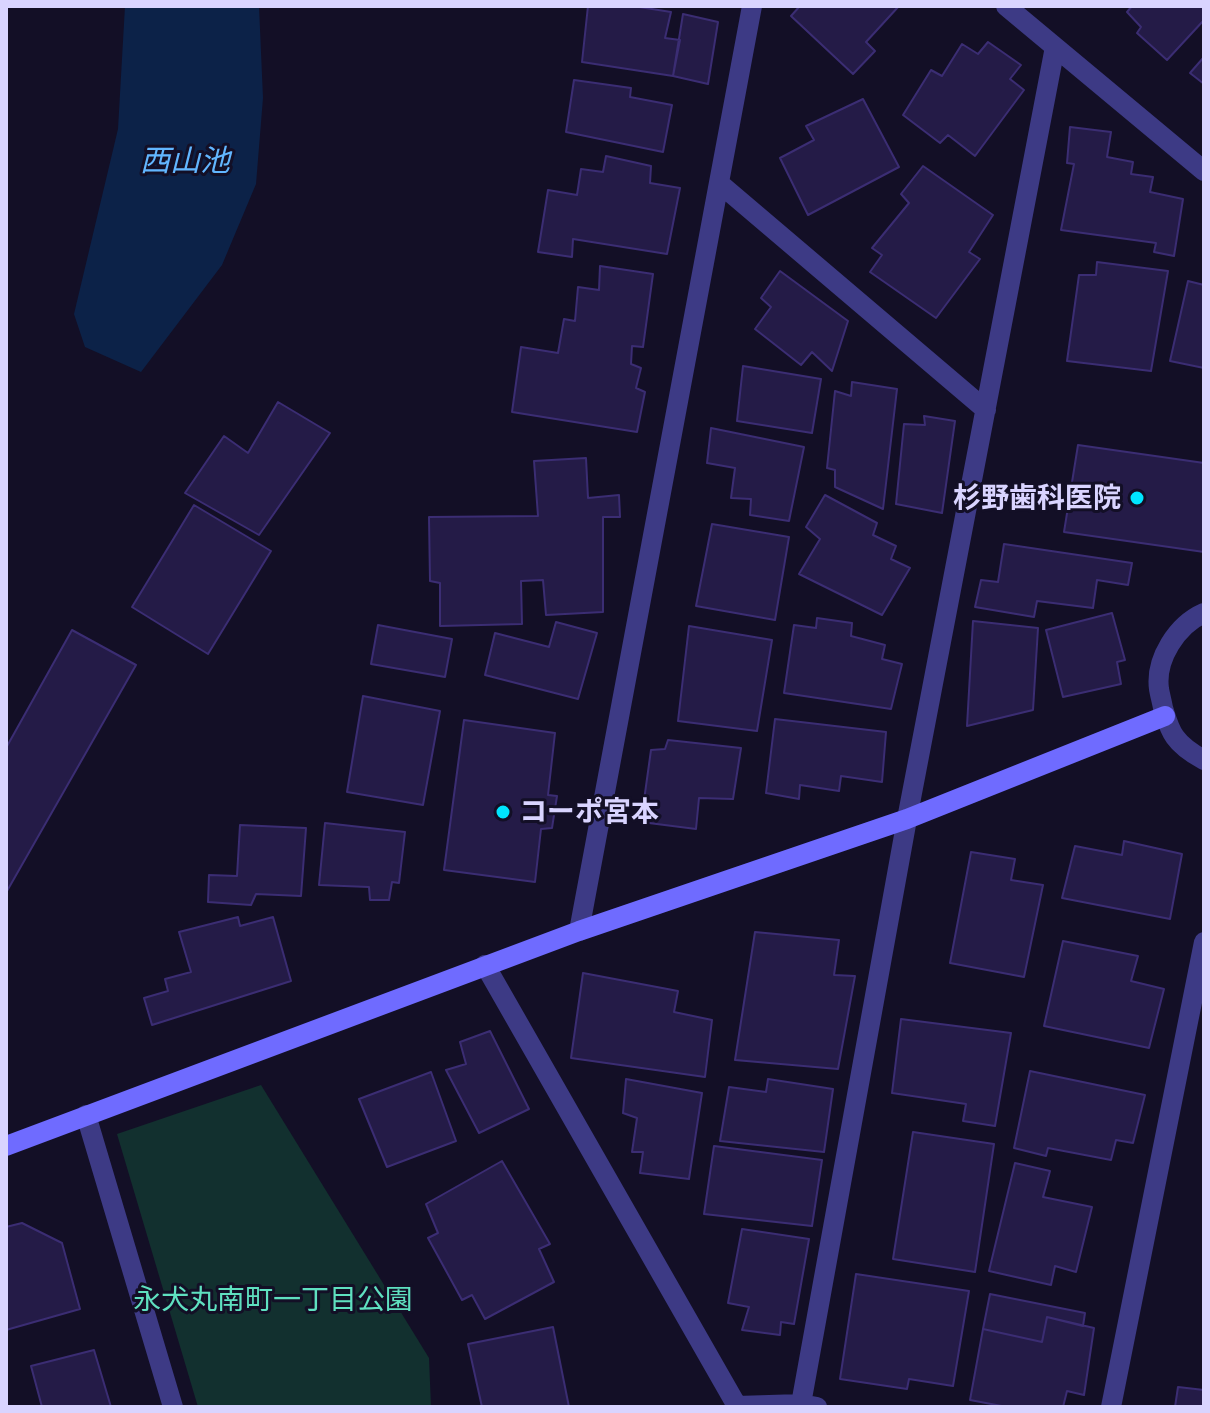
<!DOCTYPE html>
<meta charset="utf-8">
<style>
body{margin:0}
#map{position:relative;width:1210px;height:1413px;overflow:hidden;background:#130f26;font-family:"Asap Condensed",sans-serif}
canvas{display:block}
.frame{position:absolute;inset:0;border:8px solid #d9d4ff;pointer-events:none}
</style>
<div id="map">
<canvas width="1210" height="1413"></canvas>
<div class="frame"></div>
</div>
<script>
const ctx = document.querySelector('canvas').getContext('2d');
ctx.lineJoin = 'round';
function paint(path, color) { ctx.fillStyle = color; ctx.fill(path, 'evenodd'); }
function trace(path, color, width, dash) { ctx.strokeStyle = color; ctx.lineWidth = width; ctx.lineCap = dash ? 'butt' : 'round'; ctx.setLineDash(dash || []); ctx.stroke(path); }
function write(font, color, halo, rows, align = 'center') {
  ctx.font = font + ' "Asap Condensed","Noto Sans JP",sans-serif'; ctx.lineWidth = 6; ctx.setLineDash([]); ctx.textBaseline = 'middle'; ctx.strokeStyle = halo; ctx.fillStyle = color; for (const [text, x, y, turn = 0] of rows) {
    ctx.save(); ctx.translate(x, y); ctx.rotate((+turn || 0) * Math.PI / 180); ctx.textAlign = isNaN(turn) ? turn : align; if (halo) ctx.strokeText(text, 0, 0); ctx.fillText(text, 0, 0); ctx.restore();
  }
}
paint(new Path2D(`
 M261,1085L429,1358L431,1407H198L117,1134Z`), '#12302f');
paint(new Path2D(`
 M125,6H259L263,98L256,184L222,265L141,372L85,347L74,314L118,129Z`), '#0c2248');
const building = new Path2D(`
 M588,6H633L671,12L665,38L680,40L673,76L582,62Z
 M800,6H899L866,42L875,51L853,74L791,16Z
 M1132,6H1204V20L1167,60L1137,33L1141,27L1127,12Z
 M683,14L718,22L708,84L673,76Z
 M988,42L1021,65L1010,79L1024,90L975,156L948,135L940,143L903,115L931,70L942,76L962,44L978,54Z
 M1204,57V84L1190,73Z
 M574,80L631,88L630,97L672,105L663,152L566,132Z
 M863,99L899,167L808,215L780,158L814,140L806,126Z
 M1070,127L1111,132L1107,157L1133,162L1131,174L1153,177L1150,192L1183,199L1174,256L1154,252L1156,243L1061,230L1074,164L1067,163Z
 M606,156L651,166L650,183L680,188L667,254L573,239L572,257L538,252L548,190L577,195L581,169L603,172Z
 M923,166L993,215L969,252L980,259L936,318L870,272L882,255L872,248L909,203L901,194Z
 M1097,262L1168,271L1151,371L1067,361L1079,275H1096Z
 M600,266L653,274L643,347L632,346L631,364L641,368L636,388L645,392L637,432L512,412L521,347L558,353L564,319L575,321L578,287L599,290Z
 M780,271L848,321L832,371L812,352L801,365L755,329L771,307L761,298Z
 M1188,281L1204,285V368L1170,361Z
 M743,366L821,379L812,433L737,421Z
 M852,382L897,389L883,509L835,487V470L827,468L835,391L851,396Z
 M278,402L330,433L259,535L185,493L224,436L248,453Z
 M924,416L955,421L942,513L896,504L904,424L925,425Z
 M711,428L804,447L789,521L750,515L751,499L731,498L735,468L707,463Z
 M1078,445L1204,463V552L1064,532Z
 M586,458L588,498L619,495L620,517H603V612L546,615L543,580L521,581L522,624L440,626V583L430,581L429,517L538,516L534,461Z
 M825,495L877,523L873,535L896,546L891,559L910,568L882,615L799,574L820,539L806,527Z
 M194,505L271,551L208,654L132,607Z
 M712,524L789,537L775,620L696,606Z
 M1004,544L1132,563L1128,585L1097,580L1093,608L1037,601L1034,617L975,607L981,580L998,582Z
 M1112,613L1125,660L1117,662L1121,684L1063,697L1046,630Z
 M817,618L852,623L851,636L885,645L882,659L902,664L891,709L784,693L794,625L816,628Z
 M973,621L1038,628L1033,710L967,726Z
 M556,622L597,633L578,699L485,675L495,633L549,647Z
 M378,625L452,639L445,677L371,664Z
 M689,626L772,640L757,731L678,721Z
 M72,630L136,665L7,891L6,748Z
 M363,696L440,711L423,805L347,792Z
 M775,719L886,732L882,782L841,776L839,791L800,785L799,799L766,793Z
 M464,720L555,733L548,795L557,796L552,828L541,829L535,882L444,870Z
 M668,740L741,748L733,799L699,798L696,829L641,822L651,750L665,749Z
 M325,823L405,832L399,883L392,882L389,900H370L369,887L319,885Z
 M240,825L306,828L301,896L256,894L251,905L208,902L209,875L237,876Z
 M1124,841L1182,854L1170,919L1062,898L1075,846L1122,855Z
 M971,852L1015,859L1011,880L1043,885L1024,977L950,963Z
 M238,917L240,926L273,917L291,981L152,1025L144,998L168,991L165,979L191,972L179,932Z
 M755,932L839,940L834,975L855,976L838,1069L735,1060Z
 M1063,941L1138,956L1131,981L1164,989L1149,1048L1044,1026Z
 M583,973L678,991L674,1012L712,1020L705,1077L571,1058Z
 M901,1019L1011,1033L995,1126L963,1121L966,1104L892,1093Z
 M490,1031L529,1109L479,1133L446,1070L466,1064L460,1042Z
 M1030,1071L1145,1095L1133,1143L1116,1140L1111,1160L1048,1148L1046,1156L1014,1148Z
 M431,1072L456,1141L387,1167L359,1099Z
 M626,1079L702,1093L689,1179L640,1173L643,1152H632L637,1118L623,1113Z
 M768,1079L833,1089L824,1152L720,1141L729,1087L766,1092Z
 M913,1132L994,1144L975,1272L893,1259Z
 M714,1146L822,1160L812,1226L704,1214Z
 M502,1161L550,1244L539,1249L554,1282L485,1319L472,1295L462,1300L428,1238L438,1233L426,1204Z
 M1015,1163L1050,1171L1043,1197L1092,1207L1076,1272L1055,1266L1051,1285L989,1271Z
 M22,1223L62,1243L80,1309L6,1330V1227Z
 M742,1229L809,1239L794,1324L781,1322L780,1335L742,1330L749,1307L728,1303Z
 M856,1274L969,1291L953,1386L909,1379L907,1389L840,1379Z
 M990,1294L1085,1313L1083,1326L1047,1317L1042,1342L983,1329Z
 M1047,1317L1094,1328L1084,1395L1067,1391L1063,1407H1007L970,1400L983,1329L1042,1342Z
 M553,1327L569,1407H482L468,1344Z
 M94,1350L111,1407H42L31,1366Z
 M1178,1387L1204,1390V1407H1175Z`);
paint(building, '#241b47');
trace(building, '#3b2d73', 2);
trace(new Path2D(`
 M1006,6L1204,171
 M719,183L986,410
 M1204,613C1177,625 1155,659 1159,689C1160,695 1162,702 1163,708C1166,717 1169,729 1175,737C1182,747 1193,754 1204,760
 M579,931L752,6
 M485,965L737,1406L801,1404L817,1407
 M86,1115L173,1407
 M801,1404L907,819L1055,47
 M1111,1407L1204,942`), '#3d3a85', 20);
trace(new Path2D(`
 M6,1146L579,931L907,819L1165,716`), '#6f6bff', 20);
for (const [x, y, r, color] of [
 [1137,498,8,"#00e5ff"],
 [503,812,8,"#00e5ff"]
]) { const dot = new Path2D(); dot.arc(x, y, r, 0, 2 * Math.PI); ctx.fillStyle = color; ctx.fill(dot); trace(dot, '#130f26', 3); }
write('bold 28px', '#d9d4ff', '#130f26', [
 ["杉野歯科医院",1121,498],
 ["コーポ宮本",519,812,"left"]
], 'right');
write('28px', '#5fe0c0', '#130f26', [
 ["永犬丸南町一丁目公園",273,1300]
]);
write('italic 30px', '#62b6ff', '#130f26', [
 ["西山池",185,162]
]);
</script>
